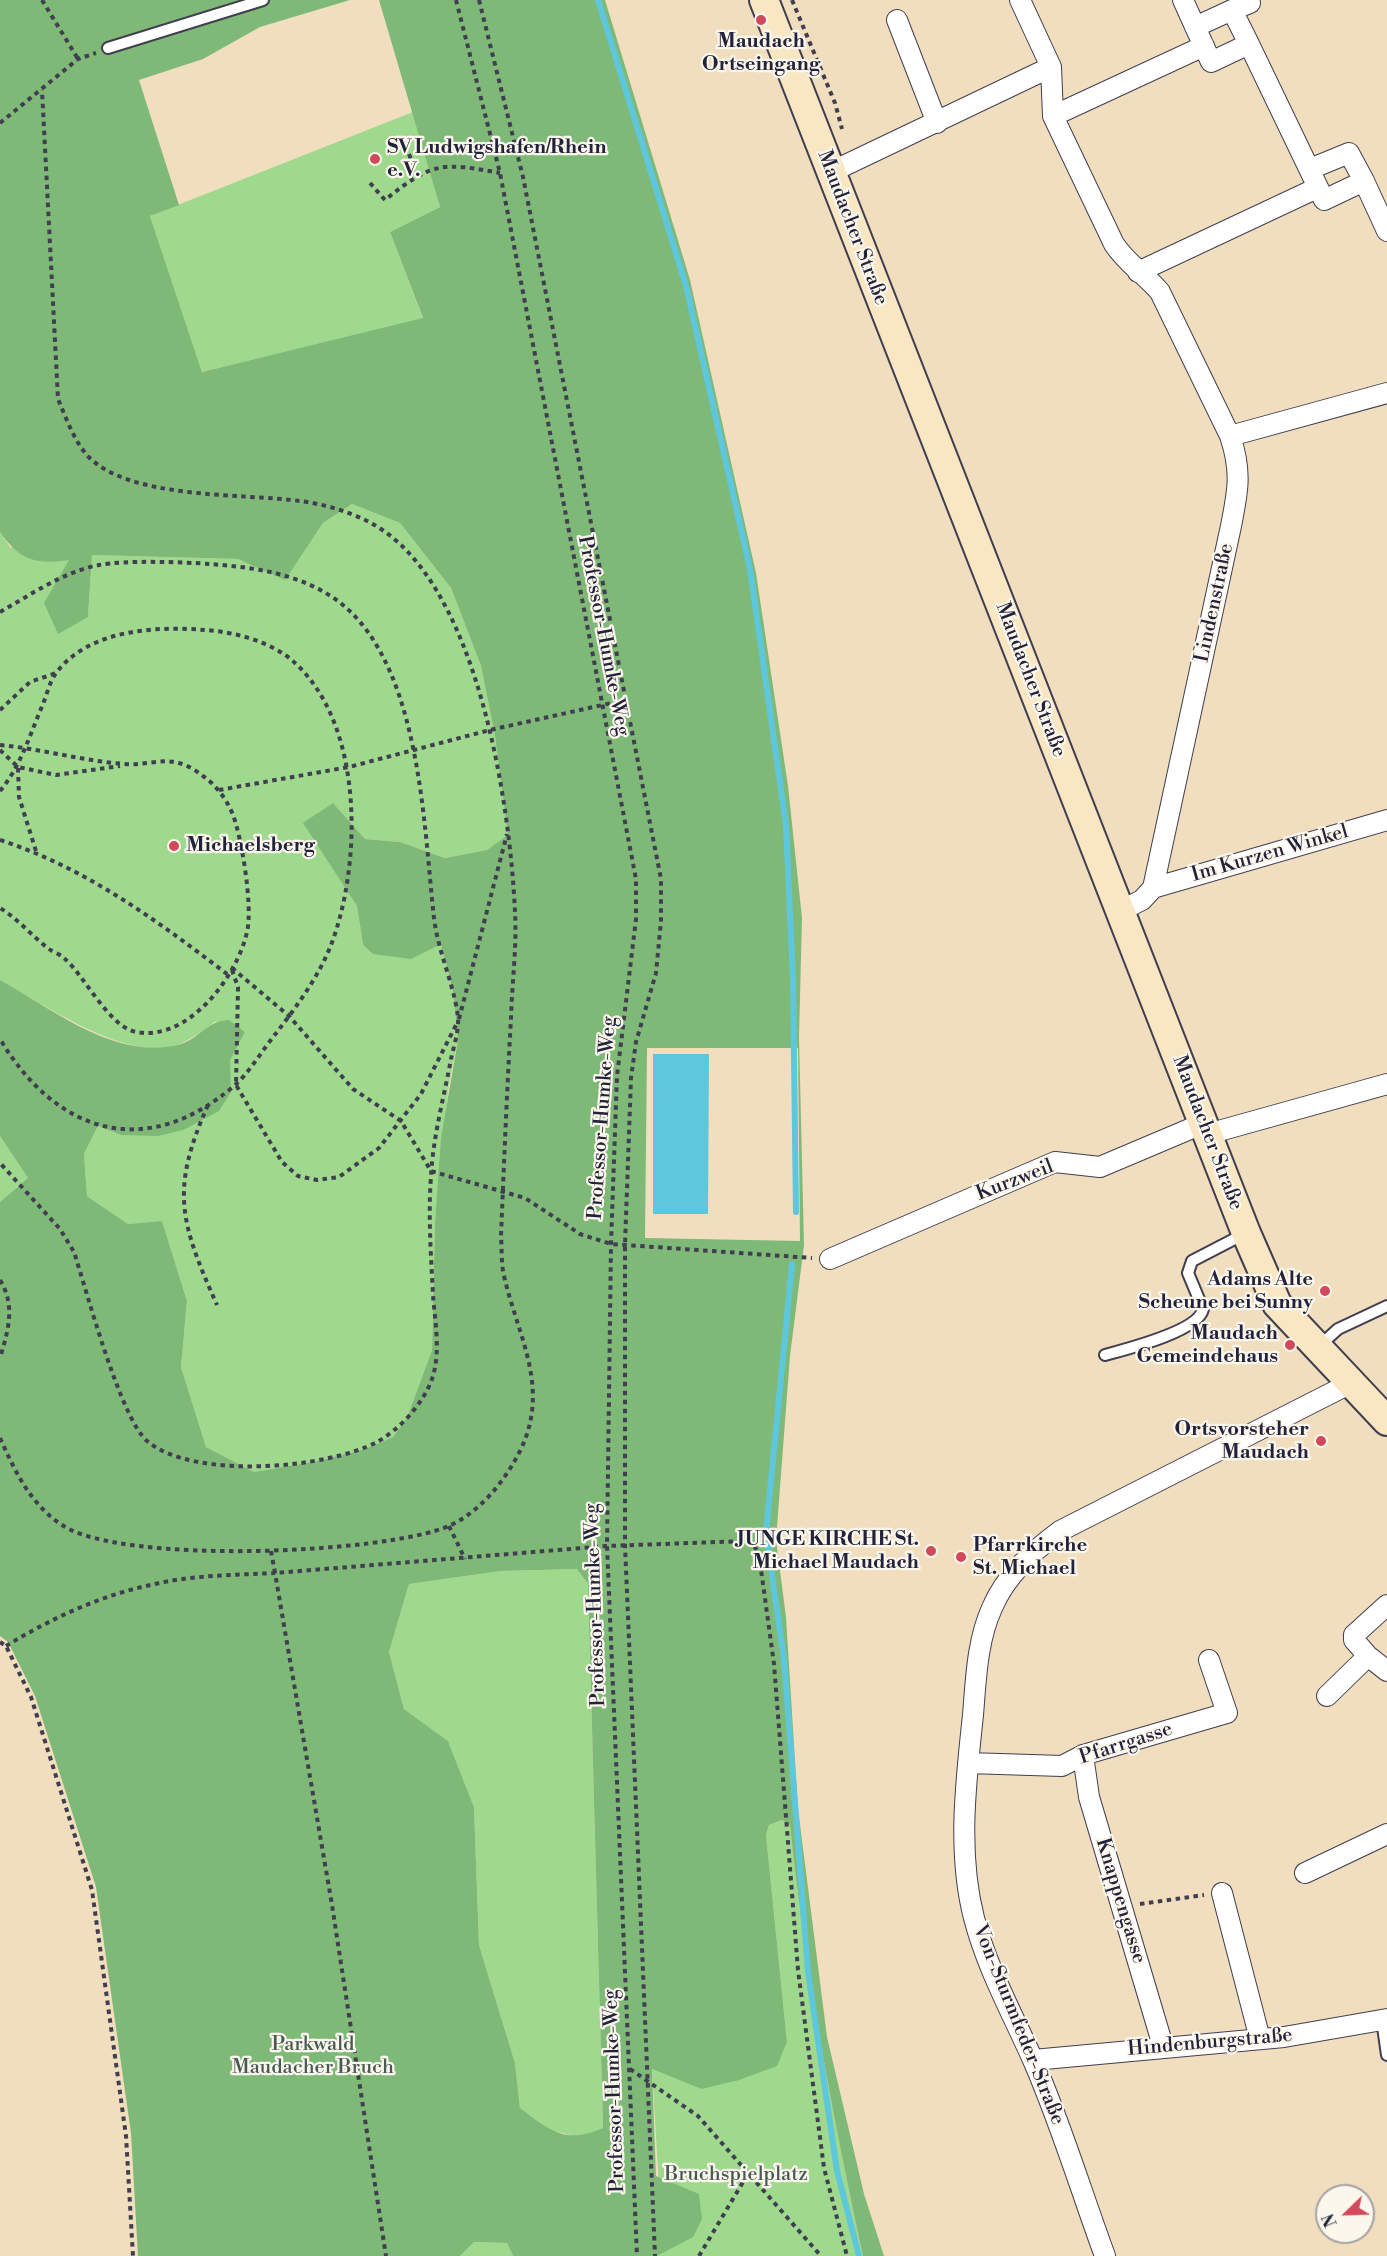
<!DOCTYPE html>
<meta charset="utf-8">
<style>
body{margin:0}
#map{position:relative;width:1387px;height:2256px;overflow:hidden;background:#f0debf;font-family:"Libre Bodoni",serif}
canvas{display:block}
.north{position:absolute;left:1315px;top:2184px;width:60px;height:60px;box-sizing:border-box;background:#fbf7ec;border:2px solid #a4a2a5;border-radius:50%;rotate:247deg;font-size:16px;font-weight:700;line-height:24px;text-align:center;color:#22223b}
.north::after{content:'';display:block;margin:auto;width:21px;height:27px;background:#d1495b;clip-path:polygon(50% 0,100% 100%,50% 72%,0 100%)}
</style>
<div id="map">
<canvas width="1387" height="2256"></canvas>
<div class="north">N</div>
</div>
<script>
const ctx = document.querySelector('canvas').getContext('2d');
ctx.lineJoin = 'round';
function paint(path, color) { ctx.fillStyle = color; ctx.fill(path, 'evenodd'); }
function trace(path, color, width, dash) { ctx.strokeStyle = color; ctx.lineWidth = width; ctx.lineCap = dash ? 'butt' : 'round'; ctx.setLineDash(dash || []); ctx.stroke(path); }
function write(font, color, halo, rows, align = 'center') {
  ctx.font = font + ' "Libre Bodoni",serif'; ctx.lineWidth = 4.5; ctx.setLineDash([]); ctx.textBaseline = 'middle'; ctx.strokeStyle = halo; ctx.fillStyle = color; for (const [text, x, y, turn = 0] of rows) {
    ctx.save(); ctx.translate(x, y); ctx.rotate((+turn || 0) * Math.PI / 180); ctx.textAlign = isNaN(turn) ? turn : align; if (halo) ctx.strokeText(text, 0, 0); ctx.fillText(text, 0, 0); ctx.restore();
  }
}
paint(new Path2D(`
 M413,112L440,207L390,232L423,319L202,372L150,216Z
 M352,504L400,523L451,588L481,666L495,736L509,836L487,850L445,858L400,842L365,839L333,803L337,874L357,906L363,946L441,943L453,991L458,1040L449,1084L435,1223L432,1350L407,1419L393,1437L365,1449L317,1461L254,1472L206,1447L181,1367L187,1301L162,1221L128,1224L87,1196L84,1154L98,1126L121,1135L231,1092L229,1060L245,1032L215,1022C205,1028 195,1037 184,1042C133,1068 44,1004 0,980V532L10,547L69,560L88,617L92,555L238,559L285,579L323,523Z
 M0,1136L28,1178L0,1202Z
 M577,1569L588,1584L603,2129L579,2137L550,2130L520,2108L515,2063L479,1945L474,1807L448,1741L404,1709L389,1652L409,1584L501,1571Z
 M782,1820L790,1824C805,1970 832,2113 863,2256H657L663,2253L652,2069L701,2089L787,2042L766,1835L769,1825Z
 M474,2242L507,2243L513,2256H460Z`), '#9ed98d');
paint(new Path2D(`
 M0,0H350L260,27L203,59L139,80L179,205L150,216L202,372L423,318L390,232L440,207L379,0H605L690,280L756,573L788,786L802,918L799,1037L804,1245L790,1356L776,1540L786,1617L798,1809L827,2037L864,2194L884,2256H863C832,2113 805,1970 790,1825L782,1820L769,1825L766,1835L787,2042L777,2066L739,2080L701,2089L652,2069L656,2176L699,2194L702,2219L693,2237L657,2256H513L507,2243L474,2242L460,2256H138L131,2133L96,1887L35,1696L8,1642L0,1636V1202L28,1178L0,1136V980C53,1009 116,1062 181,1044C200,1038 204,1022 229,1020L245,1032L230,1060L231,1092L219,1111L183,1130L158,1136L121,1135L98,1126L84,1154L87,1196L128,1224L162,1221L187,1301L181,1367L206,1447L254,1472L317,1461L365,1449L393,1437L407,1418L432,1350L435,1223L441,1138L458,1040L453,991L441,944L411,959L373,954L363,945L357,906L303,823L333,803L365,839L400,842L445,858L487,850L508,835L495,736L481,666L451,588L400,523L352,504L323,523L285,580L238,559L92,555L88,617L58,634L44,603L69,560C36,565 19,560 0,532ZM647,1048H798L800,1241L645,1238ZM577,1569L588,1584L603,2128C565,2145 550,2130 520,2108L515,2063L479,1945L474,1807L448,1741L404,1709L389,1652L409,1584L501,1571Z`), '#7eb978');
paint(new Path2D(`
 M653,1054H709L708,1214H653Z`), '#5fc7db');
trace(new Path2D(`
 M598,0L686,286L750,569L786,825L793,981L796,1212
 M792,1264L766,1532L784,1660L808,1972L837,2171L859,2256`), '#5fc7db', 6);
const lane = new Path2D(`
 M108,48L263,0
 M1317,1348L1338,1329L1387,1306
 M1105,1355C1127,1349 1199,1331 1203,1309L1188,1273L1192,1261L1246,1233
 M1382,2020L1387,2055`);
const street = new Path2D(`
 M1020,0L1051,67L1053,116L1114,244C1127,264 1145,274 1160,292L1230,436C1242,471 1238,491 1231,526L1153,888L1142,900L1120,911
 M1183,0L1211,62L1249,44L1324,200L1364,181L1387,231
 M1232,10L1250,3L1248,0
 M897,20L937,123
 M1195,27L1232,10L1249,44
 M1053,116L1204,46
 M1310,169L1349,153L1364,181
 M831,172L1051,67
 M1138,272L1317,188
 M1230,436L1387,393
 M1153,888L1387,820
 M1208,1134L1387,1084
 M830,1259L1055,1162L1100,1167L1204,1123
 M1368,1656L1387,1671
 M1327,1696L1368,1656L1354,1640V1635L1387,1605
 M1083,1755L1089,1797L1163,2046
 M968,1763L1062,1766L1083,1755L1227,1713L1209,1660
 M1305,1873L1387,1834
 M1222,1893L1260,2039
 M1033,2060L1284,2037L1387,2019
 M1105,2256C1081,2191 1061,2124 1033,2060C1012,2013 987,1968 974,1918C957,1852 966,1781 973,1715C976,1679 977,1641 992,1608C1006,1575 1032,1552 1060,1531L1351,1383`);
const secondary = new Path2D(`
 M764,0L1246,1233L1277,1304L1387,1421`);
trace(lane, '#413e4f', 14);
trace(street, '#413e4f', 22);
trace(secondary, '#413e4f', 32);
trace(new Path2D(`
 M42,0L78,59
 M456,0L500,173L636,879V919L617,1076L611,1244L607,1546L637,2256
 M479,0L523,177L661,879V921L656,973L636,1042L631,1078L625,1245V1545L655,2256
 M792,0L835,103L842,129
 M0,123L78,59L96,53
 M409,154L416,174
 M370,183L385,200C432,162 442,162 500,173
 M0,612C32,594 63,572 99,565C124,560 183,562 210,564C249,567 289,572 324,592C421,646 423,822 434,918C438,952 454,984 458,1017C459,1030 454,1046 451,1059C444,1097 433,1137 431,1176C428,1216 431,1255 433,1295C435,1322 441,1353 432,1379C423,1404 400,1429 377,1442C326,1469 193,1480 147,1441C120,1417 87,1292 74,1252L60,1229L0,1163
 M0,710L30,682L56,673
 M0,745C42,749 83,761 125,764C142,766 164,758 179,763C187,765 197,771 203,776C217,786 227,800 233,815C242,839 253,907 247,932C237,977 188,1042 136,1032C109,1027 85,976 64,958C60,954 53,952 49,949C32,936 18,919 0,908
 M0,750L18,767L56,775L120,766
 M18,768L19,797L36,851
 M219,790L349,767L490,730L625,700
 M0,791C21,766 30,734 43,704C47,694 50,681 56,673C89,629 157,626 205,630C235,632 273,642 295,663C364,726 362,864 331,945C319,976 297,1006 277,1032C263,1049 250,1072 234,1086C145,1162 56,1133 0,1039
 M0,840C86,868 156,920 227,974
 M232,968L289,1016L353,1089L401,1121L431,1171L525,1198L580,1234L611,1244L812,1258
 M232,970L238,987L236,1085L282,1162L298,1176L317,1180L339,1177L379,1148L421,1094L456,1025
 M459,1019L507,834
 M208,1105C170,1190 180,1222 217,1305
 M0,1280C16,1306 8,1331 0,1358
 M0,1438C15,1471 30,1504 62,1525C122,1565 383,1554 449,1526C480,1512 505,1481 520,1451C551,1388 518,1337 504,1276C501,1263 502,1249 501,1236C504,1163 507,1090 511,1018C512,983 517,946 515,912C510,802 477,577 369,522C348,511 323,504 300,501C242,493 126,500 86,454C73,438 66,418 58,399L42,90
 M449,1526L465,1559
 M271,1551L275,1573L607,1546L746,1541L755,1547L759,1555L774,1664L798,1970L824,2168L847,2256
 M0,1642L6,1646L31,1697L92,1890L126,2136L133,2256
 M6,1646C52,1618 101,1595 155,1584C194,1575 235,1575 275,1573L332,1905L386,2256
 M1140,1904L1204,1895
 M630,2069L698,2116L821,2256
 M699,2256L749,2172`), '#413e4f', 4, [4.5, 4.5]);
trace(lane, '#fff', 10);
trace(street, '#fff', 20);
trace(secondary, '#f9e7c3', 28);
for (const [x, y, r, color] of [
 [761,20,6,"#d1495b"],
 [375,159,6,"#d1495b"],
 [174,846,6,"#d1495b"],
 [1325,1291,6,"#d1495b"],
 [1290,1345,6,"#d1495b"],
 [1321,1441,6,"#d1495b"],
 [931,1551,6,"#d1495b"],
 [961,1557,6,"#d1495b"]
]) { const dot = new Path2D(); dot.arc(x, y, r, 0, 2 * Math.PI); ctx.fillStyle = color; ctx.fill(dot); trace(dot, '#fbf7ec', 2); }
write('bold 20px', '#22223b', '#fbf7ec', [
 ["Maudach",761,42,"center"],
 ["Ortseingang",761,65,"center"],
 ["SV Ludwigshafen/Rhein",387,148,"left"],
 ["e.V.",387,171,"left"],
 ["Michaelsberg",186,846,"left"],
 ["Adams Alte",1313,1280],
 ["Scheune bei Sunny",1313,1303],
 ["Maudach",1278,1334],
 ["Gemeindehaus",1278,1357],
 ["Ortsvorsteher",1309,1430],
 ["Maudach",1309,1453],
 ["JUNGE KIRCHE St.",919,1540],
 ["Michael Maudach",919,1563],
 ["Pfarrkirche",973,1546,"left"],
 ["St. Michael",973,1569,"left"]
], 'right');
write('20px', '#22223b', '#fbf7ec', [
 ["Maudacher Straße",852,228,69],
 ["Lindenstraße",1215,603,-78],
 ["Professor-Humke-Weg",603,636,79],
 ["Maudacher Straße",1030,680,69],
 ["Im Kurzen Winkel",1270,854,-16],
 ["Professor-Humke-Weg",603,1118,-86],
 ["Maudacher Straße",1207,1133,69],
 ["Kurzweil",1015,1181,-21],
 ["Professor-Humke-Weg",596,1605,-92],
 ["Pfarrgasse",1126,1744,-18],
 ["Knappengasse",1120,1901,73],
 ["Von-Sturmfeder-Straße",1018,2025,68],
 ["Hindenburgstraße",1210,2043,-5],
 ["Professor-Humke-Weg",615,2091,-92]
]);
write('20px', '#475954', '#fbf7ec', [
 ["Parkwald",313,2045],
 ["Maudacher Bruch",313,2068],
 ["Bruchspielplatz",736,2175]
]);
</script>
